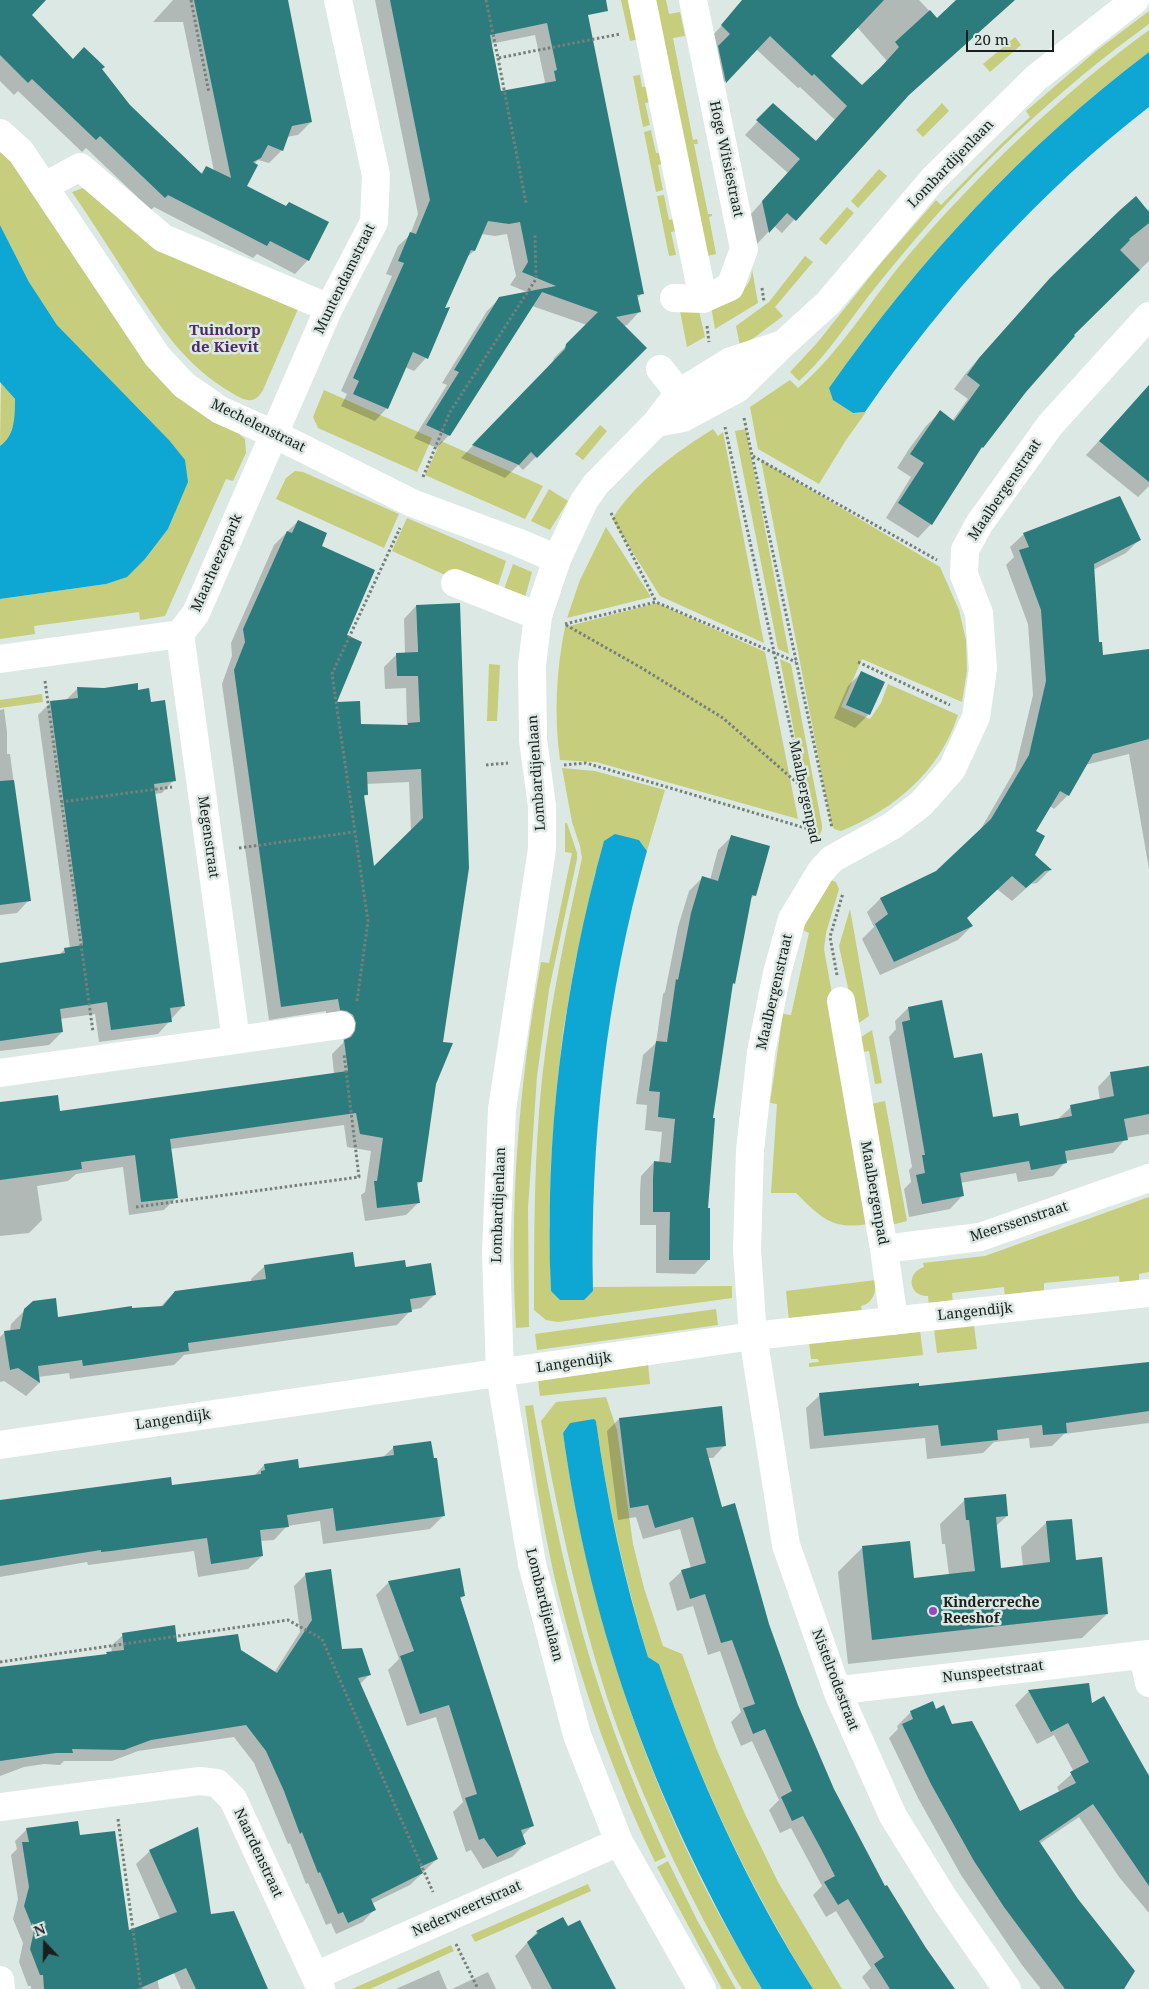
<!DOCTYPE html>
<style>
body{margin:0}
#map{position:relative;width:1149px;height:1989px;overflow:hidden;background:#dce8e3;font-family:"Noto Serif",serif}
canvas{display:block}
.north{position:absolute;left:20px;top:1919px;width:50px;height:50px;-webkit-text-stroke:4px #dce8e3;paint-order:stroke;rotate:339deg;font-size:14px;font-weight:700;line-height:20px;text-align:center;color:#1a1f1d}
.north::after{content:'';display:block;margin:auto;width:18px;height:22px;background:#1a1f1d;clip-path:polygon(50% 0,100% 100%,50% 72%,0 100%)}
.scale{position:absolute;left:966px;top:30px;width:88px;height:22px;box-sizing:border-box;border:2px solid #1a1f1d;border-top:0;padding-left:6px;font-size:15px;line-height:18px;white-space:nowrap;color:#1a1f1d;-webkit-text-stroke:4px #dce8e3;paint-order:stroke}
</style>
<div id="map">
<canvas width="1149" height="1989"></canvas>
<div class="north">N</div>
<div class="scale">20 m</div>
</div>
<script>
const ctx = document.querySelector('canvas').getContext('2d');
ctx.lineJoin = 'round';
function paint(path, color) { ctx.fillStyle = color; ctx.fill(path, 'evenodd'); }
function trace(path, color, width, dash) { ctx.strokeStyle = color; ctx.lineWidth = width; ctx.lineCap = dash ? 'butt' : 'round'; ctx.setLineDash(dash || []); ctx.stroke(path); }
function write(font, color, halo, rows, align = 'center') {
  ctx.font = font + ' "Noto Serif",serif'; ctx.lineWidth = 5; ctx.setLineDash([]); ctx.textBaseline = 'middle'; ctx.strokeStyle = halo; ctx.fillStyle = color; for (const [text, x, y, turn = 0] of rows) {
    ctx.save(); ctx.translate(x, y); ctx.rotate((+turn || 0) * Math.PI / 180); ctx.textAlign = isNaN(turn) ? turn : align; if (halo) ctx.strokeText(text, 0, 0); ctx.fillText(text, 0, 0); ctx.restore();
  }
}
paint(new Path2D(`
 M621,0H638L645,38L630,41Z
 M654,0H666L669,14L680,12L685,36L673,38L693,140L697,139L698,144H694L708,214H712V216L709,217L716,254L703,257Z
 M1149,11V24C1060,88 978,165 907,249C889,270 871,292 855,314C837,338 821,361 799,381L790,372L817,343L881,263L936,200L941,205L1000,145L1030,117L1026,111L1096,51Z
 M1149,30V52C1024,146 919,260 829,388L835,401L853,413L866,412L846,440L819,484L758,449L750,407L790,380L798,388C840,353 871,299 907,257C979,173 1059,96 1149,30Z
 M1015,37L1021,45L990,72L983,64Z
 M640,75L642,87L653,85L656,101L645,103L650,125L643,127L633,76Z
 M942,103L949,111L923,137L916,130Z
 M651,130L656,153L666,152L668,163L658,165L663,190L656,192L644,132Z
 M0,148L20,171L147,365L213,420L238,433L245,439L246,453L233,481L226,479L165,616L140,620L139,612L34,626L35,634L0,639V599L106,584L145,559L168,529L175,513L169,440L57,325L29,282L0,225Z
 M879,169L887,176L858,208L851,201Z
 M83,188L298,309L263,390C254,406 244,400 232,393C185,366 159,325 130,281C111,251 92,221 72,192Z
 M664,195L669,220L679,218L682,230L671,232L676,255L669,256L657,196Z
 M847,207L854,213L826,245L819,239Z
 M805,256L813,262L775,307L783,316L755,337L740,346L736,326L769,302Z
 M752,269L758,303L715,329L711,306C730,298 751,293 752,269Z
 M679,306L699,311L705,337L687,347Z
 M1,382L15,399V421L7,441L0,446Z
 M324,390L432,438L417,472L318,428L313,417Z
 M600,425L607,431L583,460L575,454Z
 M713,429L718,436L723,432L764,643L660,596L612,519C638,480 673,454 713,429Z
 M746,429L749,445L789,654L778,649L735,431Z
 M441,441L543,486L525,519L425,475Z
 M761,460L940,567L959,610L966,640L967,671L962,702L862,659L841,707L870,719L881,703L888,684L958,715C940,771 895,809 841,831L834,829L831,823Z
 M295,471L303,472L399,514L384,548L276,499L286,478Z
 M549,489L568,501L550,530L531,521Z
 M407,518L506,561L497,589L452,578L392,551Z
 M606,527L651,597L567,618L580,580Z
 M513,564L532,572L524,601L503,592Z
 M657,603L765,652L798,819L596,762L560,760C554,715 556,672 565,627Z
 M780,659L791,664L822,825V830L818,838L811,820Z
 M489,664L500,665L497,721H487Z
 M42,694L43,702L0,708V700Z
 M562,768L595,771L665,790L647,851L639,840L618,836L595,873L574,968L563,1032L556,1096L551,1161L549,1222L551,1291L563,1299L583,1300L593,1291V1287L732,1286V1298L558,1322L546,1320L534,1310C534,1232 534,1156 542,1079C550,1004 566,931 582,858L580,846L572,822Z
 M565,823H567L577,853V859L549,990L537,1076L528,1208L529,1327L516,1328C509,1206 519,1083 541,962L549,963L572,853L565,852Z
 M831,880L836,882L839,889L826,933L824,949L873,1223C834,1231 823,1220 796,1193H771L777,1104L770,1103L783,1014L791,1015L809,933L802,930L808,914Z
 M850,909L869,1016L856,1025L839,946Z
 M872,1030L882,1083L875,1084L869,1051L857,1053L855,1041Z
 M885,1101L907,1221L891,1225V1210L872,1110L867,1105Z
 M1149,1197V1272L1139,1274V1285L1120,1287L1119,1276L1044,1283V1295L1005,1298L1004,1287L952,1293L953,1304L929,1307L928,1296C909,1297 905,1273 924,1267L923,1263L985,1256Z
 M876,1280C876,1291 874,1303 861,1306L862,1313L789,1321L786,1291Z
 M716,1309L718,1325L537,1350L535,1334Z
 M974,1325L977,1349L937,1353L934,1329Z
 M920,1330L923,1355L809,1367V1363L819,1362L818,1359H811L809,1342Z
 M648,1364L650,1384L540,1396L538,1380Z
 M606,1397L617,1430L633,1544L644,1588L663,1646L682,1654L716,1748L745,1814L778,1882L842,1989H813C749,1886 698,1778 659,1664L648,1657C625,1579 607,1501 596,1421L570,1423L563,1433C584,1582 628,1727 693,1863C713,1906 738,1948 762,1989H742L735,1978C691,1899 650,1817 619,1732C583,1631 560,1526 541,1421L556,1402Z
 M533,1405C545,1471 557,1536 574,1601C596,1689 628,1774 666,1857L655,1862C615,1779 583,1690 560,1600C544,1536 534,1471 525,1406Z
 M668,1861L697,1920L736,1989H722L657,1867Z
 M588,1884L591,1891L475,1942L471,1935Z
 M451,1945L454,1951L370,1989H352Z`), '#c6cd7d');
paint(new Path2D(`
 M1149,52V107C1039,192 945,297 865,412L853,413L833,400L829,388C920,259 1023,147 1149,52Z
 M0,225L29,282L57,325L169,440L185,460L188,482L168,529L145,559L127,577L106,584L0,599V446C15,436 15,416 15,399L0,382Z
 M615,834L639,840L647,851C606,995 590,1141 593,1291L584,1300H560L551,1291C544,1139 563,988 604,841Z
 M594,1419L596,1421C607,1501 624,1580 648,1657L659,1664C698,1778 748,1887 813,1989H762C659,1814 591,1636 563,1433L570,1423Z`), '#0ea7d3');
paint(new Path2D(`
 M0,0H3L73,60L101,69L129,105L200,174L207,167L214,171L183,22H153L173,0H287L311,122L298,135L286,137L282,150L269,163L258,160L254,164L245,187L285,207L289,203L308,260L295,274L257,254L253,258L154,207L151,210L86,148L82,152L18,91L14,95L0,81Z
 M375,0H581L642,293L637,299L639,312L627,325L623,326L645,348L523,470L518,465L505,478L461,458L552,364L554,358L587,325L532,306L449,435L437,448L414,438L447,385L442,383L487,311L500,298L529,293L510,285L516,276L507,234L495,236L481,234L474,251L466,258L443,309L426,358L414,371L405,367L387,408L375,421L341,406L347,394L341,391L392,276L386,274L398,246L410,235L418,214ZM535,35L545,82L542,85L500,93L490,44Z
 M746,0H919L937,19L958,0H1013L902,101L782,233L774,226L756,245L750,215L788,173L745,135L761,118L815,142L835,120L800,87L798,88L756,49L713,94L706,60L718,48L709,39ZM857,27L887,61L862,86L830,56Z
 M1149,209V261L1072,335L1025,391L975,455L931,524L918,538L886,518L911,477L897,468L909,449L926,426L940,412L952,421L968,399L954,389L966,373L1037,293Z
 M1149,386V486L1138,497L1086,455Z
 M298,521L320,546L345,636L335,703L359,726H407L406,688L385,689L384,667L397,654H405L404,619L416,606L435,1084L420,1182L417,1185L419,1202L406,1215L365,1221L361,1195L365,1192L371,1151L347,1147L344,1125L170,1149L177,1197L164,1210L129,1215L123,1167L76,1174L68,1181L37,1186L42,1220L29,1233L0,1236V1103L59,1112L334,1074L332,1054L343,1043L344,1037L327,1022L326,1011L269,1020L222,684L232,656L231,643L274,545ZM409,782L411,832L373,869L363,798L367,794L366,784Z
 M1024,534L1140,539L1126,553L1093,570L1098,644L1102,656L1149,650V869L1129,754L1085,765L1068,795L1054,809L1050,806L1035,832L1033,856L1050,870L1037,883L1031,884L1012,901L997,889L966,918L972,926L958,940L880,975L862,939L874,927L867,912L880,899L936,872L979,832L1015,770L1033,695L1028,624L1006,565L1014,557L1010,547Z
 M861,673L869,714L855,728L834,718L848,686Z
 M77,689L137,691L150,703L174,780L162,793L154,794L183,1006L158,1034L99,1042L95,1014L60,1019L62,1032L49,1045L0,1051V964L59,955L65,949L70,948L38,715L50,703L65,701Z
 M4,709L7,732V754H10L29,900L17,913L0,915V710Z
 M732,836L755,895L750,899L734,983L731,986L712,1119L706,1209L708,1260L695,1274L656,1273V1225H640V1192L641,1176L654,1162L659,1163L662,1132L645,1130L647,1105L636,1104L643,1055L656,1043L663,994L665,992L678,927L689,891L702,878L710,880L718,850Z
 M908,1008L953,1059L992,1119L1019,1127L1057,1120L1071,1107L1100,1101L1098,1087L1111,1073L1149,1066V1134L1126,1138L1113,1153L1066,1161L1053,1176L1018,1182L1016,1173L960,1183L963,1195L950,1209L909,1217L904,1189L911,1182L909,1170L912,1167L889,1037L896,1029L895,1021Z
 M265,1266L405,1268L434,1295L421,1308L411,1310L397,1325L184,1355L174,1365L70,1379L69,1373L38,1377L39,1383L26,1396L4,1381L0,1382V1337L5,1332L10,1331L11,1324L25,1310L57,1318L160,1307L175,1292L251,1282V1279Z
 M1149,1363V1423L1064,1434L1052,1446L1030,1448L1029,1438L994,1442L983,1453L927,1459L925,1438L810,1449L806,1408L820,1395L918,1387Z
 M619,1419L725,1445L713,1458H707L721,1509L768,1624L796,1705L833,1789L885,1888L954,1989H870L862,1977L871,1968L836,1911L826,1917L813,1895L822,1886L791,1828L780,1833L769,1810L779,1800L752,1741L741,1746L731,1722L741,1712L720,1651L708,1655L693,1606L677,1611L669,1583L682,1571L691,1568L680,1529L643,1539L636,1517L618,1520L607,1431Z
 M430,1442L444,1515L430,1529L323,1544L320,1521L287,1526L274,1540L260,1541L262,1556L248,1569L198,1577L194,1551L96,1564L88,1565L87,1562L0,1577V1502L171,1487L254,1476L264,1465L297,1461L298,1470L383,1457L393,1448Z
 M965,1500L1007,1516L995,1527L1000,1569L1023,1567L1021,1547L1046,1523L1071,1520L1075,1561L1107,1614L1082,1638L848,1664L838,1572L862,1548L913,1579L949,1575L945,1544H942L940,1524Z
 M459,1569L464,1596L459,1600L532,1826L522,1836L525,1844L512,1857L483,1869L471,1850L466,1852L453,1812L463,1802L436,1717L407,1726L388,1670L399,1659L376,1595L389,1582Z
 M306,1574L341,1650L369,1675L360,1684L437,1859L410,1885L371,1904L374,1910L363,1922L336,1934L331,1923L326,1925L308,1883L306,1884L290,1843L288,1844L254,1763L234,1737L138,1751L112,1761H64L60,1765L44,1764L24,1767L0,1776V1668L104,1656L112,1653L111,1646L123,1635L240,1651L274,1673L300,1632L294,1586Z
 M1029,1691L1091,1705L1138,1759L1149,1775V1913L1119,1877L1079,1817L1039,1844L1124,1989H1041L1022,1965L961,1875L918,1798L889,1738L898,1729L897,1726L911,1712L935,1710L952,1725L1020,1813L1060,1793L1057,1787L1074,1772L1054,1735L1037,1744L1015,1705Z
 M27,1829L79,1836L128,1932L149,1924L159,1989H31V1986H28L19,1962L23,1943L13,1919L18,1899L11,1855L17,1849L15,1841Z
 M150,1851L210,1916L267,1989H181L155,1930L162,1923L136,1864Z
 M563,1918L568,1927L615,1989H532L515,1956L537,1932Z
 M439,1970L447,1989H397L398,1988Z
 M488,1972L496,1989H452Z`), '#0003');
paint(new Path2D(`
 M0,0H46L32,15L73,59L84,47L105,67L102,69L130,105L202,174L206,166L231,178L194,0H288L312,122L292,126L283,151L268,145L261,158L253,162L258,165L247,186L286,206L289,202L329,222L309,261L270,241L267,246L168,195L165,198L100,136L96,140L32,79L28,83L0,55Z
 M390,0H606L608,11L588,15L644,294L637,295L641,312L616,317L647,348L537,458L531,452L519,465L472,445L565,349L566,344L598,312L542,292L450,436L426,425L459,372L454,370L499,297L556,286L522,272L528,262L520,222L509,224L488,221L475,251L471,250L445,308L450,307L428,359L413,352L388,409L353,394L359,381L353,378L404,263L398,261L410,232L416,234L430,200ZM547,23L557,70L554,71L556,81L501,91L490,35Z
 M742,0H884L831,56L862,85L881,67L899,47L895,42L930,10L937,18L956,0H1015L909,95L796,221L787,213L769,233L762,201L800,159L756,120L773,103L816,141L847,106L814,74L812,76L770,36L726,83L718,46L730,34L721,25Z
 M1136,196L1149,212V223L1129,239L1130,240L1120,250L1140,270L1074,335L1075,336L1026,392L983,448L982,447L932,525L898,503L924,463L910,454L940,410L954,421L980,385L967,375L979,358L1050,278L1119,211Z
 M1149,385V482L1099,441Z
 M1120,496L1141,540L1094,564L1099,642H1102L1103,655L1149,649V739L1093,754L1069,796L1060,791L1036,831L1045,836L1035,855L1052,870L1045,871L1026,888L1012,876L967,918L973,926L894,962L875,924L888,914L880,898L936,871L991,819L1029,755L1046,681L1041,610L1019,550L1029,547L1023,533Z
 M298,520L327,533L322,546L375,570L347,635L362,642L337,702L360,701L361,724L408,725V723L420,722L418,676H397L396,653L418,652L416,605L460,603L469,868L443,1042L453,1043L436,1084L422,1182H417L420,1203L377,1208L374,1181H377L383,1138L360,1134L356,1113L170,1139L178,1198L141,1202L135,1155L81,1162L82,1169L0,1180V1102L58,1095L60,1111L348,1071L344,1040L351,1037L355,1031L356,1023L353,1015L347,1011L340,1010L338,999L281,1007L234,670L245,642L243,629L287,531L292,533ZM421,769L423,818L374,866L364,795H368L367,772Z
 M861,671L885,682L870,715L846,705Z
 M138,683V690L149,688L151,702L165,700L176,781L154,784L185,1006L170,1008L172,1022L111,1030L107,1002L60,1009L63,1032L0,1041V963L65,953L64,948L83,945L50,701L78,698L77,687L104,688Z
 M14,780L31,901L0,905V781Z
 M731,835L770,846L756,896L752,895L735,984L733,983L713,1118H715L708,1208H710V1260H669L670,1212H653V1178L654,1161L671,1163L675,1119L658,1117L660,1092L649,1091L656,1041L667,1042L676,979L678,980L691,913L702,876L718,881Z
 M942,1000L954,1058L982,1053L993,1117L1018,1113L1020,1126L1072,1116L1070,1105L1114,1096L1110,1072L1149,1066V1114L1124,1119L1128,1140L1065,1151L1067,1163L1031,1170L1029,1161L960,1173L964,1196L922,1204L916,1175L925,1173L922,1155H925L902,1022L910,1020L908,1007Z
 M353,1252L355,1267L405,1260L406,1267L431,1263L436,1295L410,1299L412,1312L188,1343L189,1351L83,1366L82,1360L38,1366L40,1383L18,1368L10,1370L4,1331L20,1329L24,1309L33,1301L56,1298L58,1317L132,1306V1308L163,1306L175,1291L266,1279L264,1265Z
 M1149,1362V1411L1066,1423L1067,1433L1043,1435L1042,1425L997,1430L998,1440L941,1446L938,1425L824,1436L819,1393L919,1383V1386Z
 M722,1406L726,1446L706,1448L722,1507L735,1503L769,1624L798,1705L834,1789L885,1886L887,1885L926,1948L955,1989H890L874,1964L884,1957L848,1899L838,1905L824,1882L835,1876L820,1847L803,1816L792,1821L781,1797L792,1791L765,1729L753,1734L743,1708L755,1704L732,1640L721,1643L705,1594L690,1599L681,1570L706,1563L693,1517L655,1528L648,1505L630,1508L619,1418Z
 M431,1441L434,1458H437L445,1516L336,1531L333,1508L287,1515L289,1527L260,1530L263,1556L211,1564L207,1538L111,1551L101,1552V1550L0,1566V1500L171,1477L172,1485L261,1474V1471L265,1470L264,1464L298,1459L299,1468L394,1455L393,1446Z
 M1006,1494L1008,1516L996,1517L1001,1568L1050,1562L1046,1521L1072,1519L1076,1560L1102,1557L1108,1614L872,1640L862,1546L910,1541L914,1578L975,1571L969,1520H966L964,1498Z
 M460,1568L465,1596L460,1597L534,1826L521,1830L526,1844L497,1857L484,1838L479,1840L465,1798L477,1794L449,1705L420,1714L400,1656L414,1651L388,1581Z
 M331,1569L342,1649L362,1648L371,1675L358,1678L438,1859L420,1867L423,1873L371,1899L376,1910L348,1923L343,1912L338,1914L320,1872L318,1873L302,1832L300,1834L284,1791L266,1751L246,1725L151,1740L124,1750L72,1749L73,1753H56L0,1761V1667L107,1654L106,1652L124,1650L122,1633L175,1625L177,1642L238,1634L241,1650L277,1673L312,1620L305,1573Z
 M1089,1683L1092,1703L1104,1696L1149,1776V1886L1093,1804L1039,1841L1078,1899L1135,1971L1124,1989H1065L1004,1907L974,1861L931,1784L902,1724L913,1719L910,1711L933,1701L936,1709L944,1705L952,1724L972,1721L1020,1811L1076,1783L1070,1772L1089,1762L1068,1723L1051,1732L1028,1690Z
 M78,1821L80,1835L115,1831L129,1930L177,1912L149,1850L198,1827L211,1914L234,1911L268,1989H196L186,1968L138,1989H44L43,1975H40L30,1949L34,1931L24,1906L29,1887L22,1842H29L26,1828Z
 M563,1917L568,1926L580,1920L616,1989H552L527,1942L538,1933L536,1931Z`), '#2c7c7e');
trace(new Path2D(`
 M191,0L209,93
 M486,0L498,58L620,34
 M498,58L526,203
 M762,288L764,302
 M707,326L709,342
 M744,418L832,828
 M725,427L814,836
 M753,456L937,560
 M423,477L450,412L536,279L535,235
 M611,513L656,602
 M565,624L656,602L796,662
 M566,625L640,667L723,718L803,788
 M858,662L950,705
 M45,681L93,1032
 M486,765L508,763
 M564,765L586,763L812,830
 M61,802L172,787
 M239,848L354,832
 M837,975L830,937L843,893
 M357,1001L368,921L332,674L400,528
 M136,1207L359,1177L344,1054
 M0,1662L288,1620L322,1639L433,1892
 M118,1819L141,1989
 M456,1944L478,1989`), '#767f7b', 3, [2.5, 2.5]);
trace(new Path2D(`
 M642,0L703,299
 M0,133L21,152L157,356L184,385L220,410L274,434L412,503L517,542L557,559
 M45,186L80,167L163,238L329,308
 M674,298L703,299L730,287L744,249L693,0
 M660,369L679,393
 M656,423L683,418L737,389L783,344L828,303L933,179L1036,78L1135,0
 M455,583L538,616
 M0,659L180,634L196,613L329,308L374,222L376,175L338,0
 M841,1001L884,1249L894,1321
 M236,1040L341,1025
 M0,1073L236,1040L180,634
 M884,1249L980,1237L1149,1178
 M0,1445L753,1336L1149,1293
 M1143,1655L1149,1683
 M838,1693L850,1689L1149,1654
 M0,1807L200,1781L217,1783L233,1799L321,1989
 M315,1976L619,1842
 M0,1980L1,1989
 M702,1989L619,1842L577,1735L532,1564L500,1374L496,1252L502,1109L542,849V806L533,740L532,665L538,616L557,559L584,501L596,484L656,423L679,393L731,361L783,344
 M1007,1989L945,1900L893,1816L838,1693L786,1545L753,1336L747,1250L750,1150L761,1052L777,973L792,919L821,871L832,859L892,826L921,804L952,769L976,717L983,669L979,613L964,575L965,550L979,524L1050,425L1149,316`), '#fff', 28);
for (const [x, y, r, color] of [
 [933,1611,5,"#924abd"]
]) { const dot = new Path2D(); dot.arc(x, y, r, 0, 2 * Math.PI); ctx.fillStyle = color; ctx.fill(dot); trace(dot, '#dce8e3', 2); }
write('14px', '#1a1f1d', '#dce8e3', [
 ["Hoge Witsiestraat",726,159,78],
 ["Lombardijenlaan",951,164,-46],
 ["Muntendamstraat",345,279,-64],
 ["Mechelenstraat",258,426,26],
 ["Maalbergenstraat",1005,490,-56],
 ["Maarheezepark",217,563,-66],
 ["Lombardijenlaan",537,773,-94],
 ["Maalbergenpad",804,792,78],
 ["Megenstraat",208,837,82],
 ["Maalbergenstraat",775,992,-77],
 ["Maalbergenpad",874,1193,80],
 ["Lombardijenlaan",499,1205,-88],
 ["Meerssenstraat",1019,1222,-18],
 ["Langendijk",975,1312,-6],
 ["Langendijk",574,1363,-8],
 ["Langendijk",173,1420,-8],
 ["Lombardijenlaan",544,1605,76],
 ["Nunspeetstraat",993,1672,-7],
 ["Nistelrodestraat",835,1680,69],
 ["Naardenstraat",258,1853,65],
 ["Nederweertstraat",467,1909,-24]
]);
write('bold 14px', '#1a1f1d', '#dce8e3', [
 ["Kindercreche",943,1603],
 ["Reeshof",943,1619]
], 'left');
write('bold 15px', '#4e2b63', '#dce8e3', [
 ["Tuindorp",225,331],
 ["de Kievit",225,348]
]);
</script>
